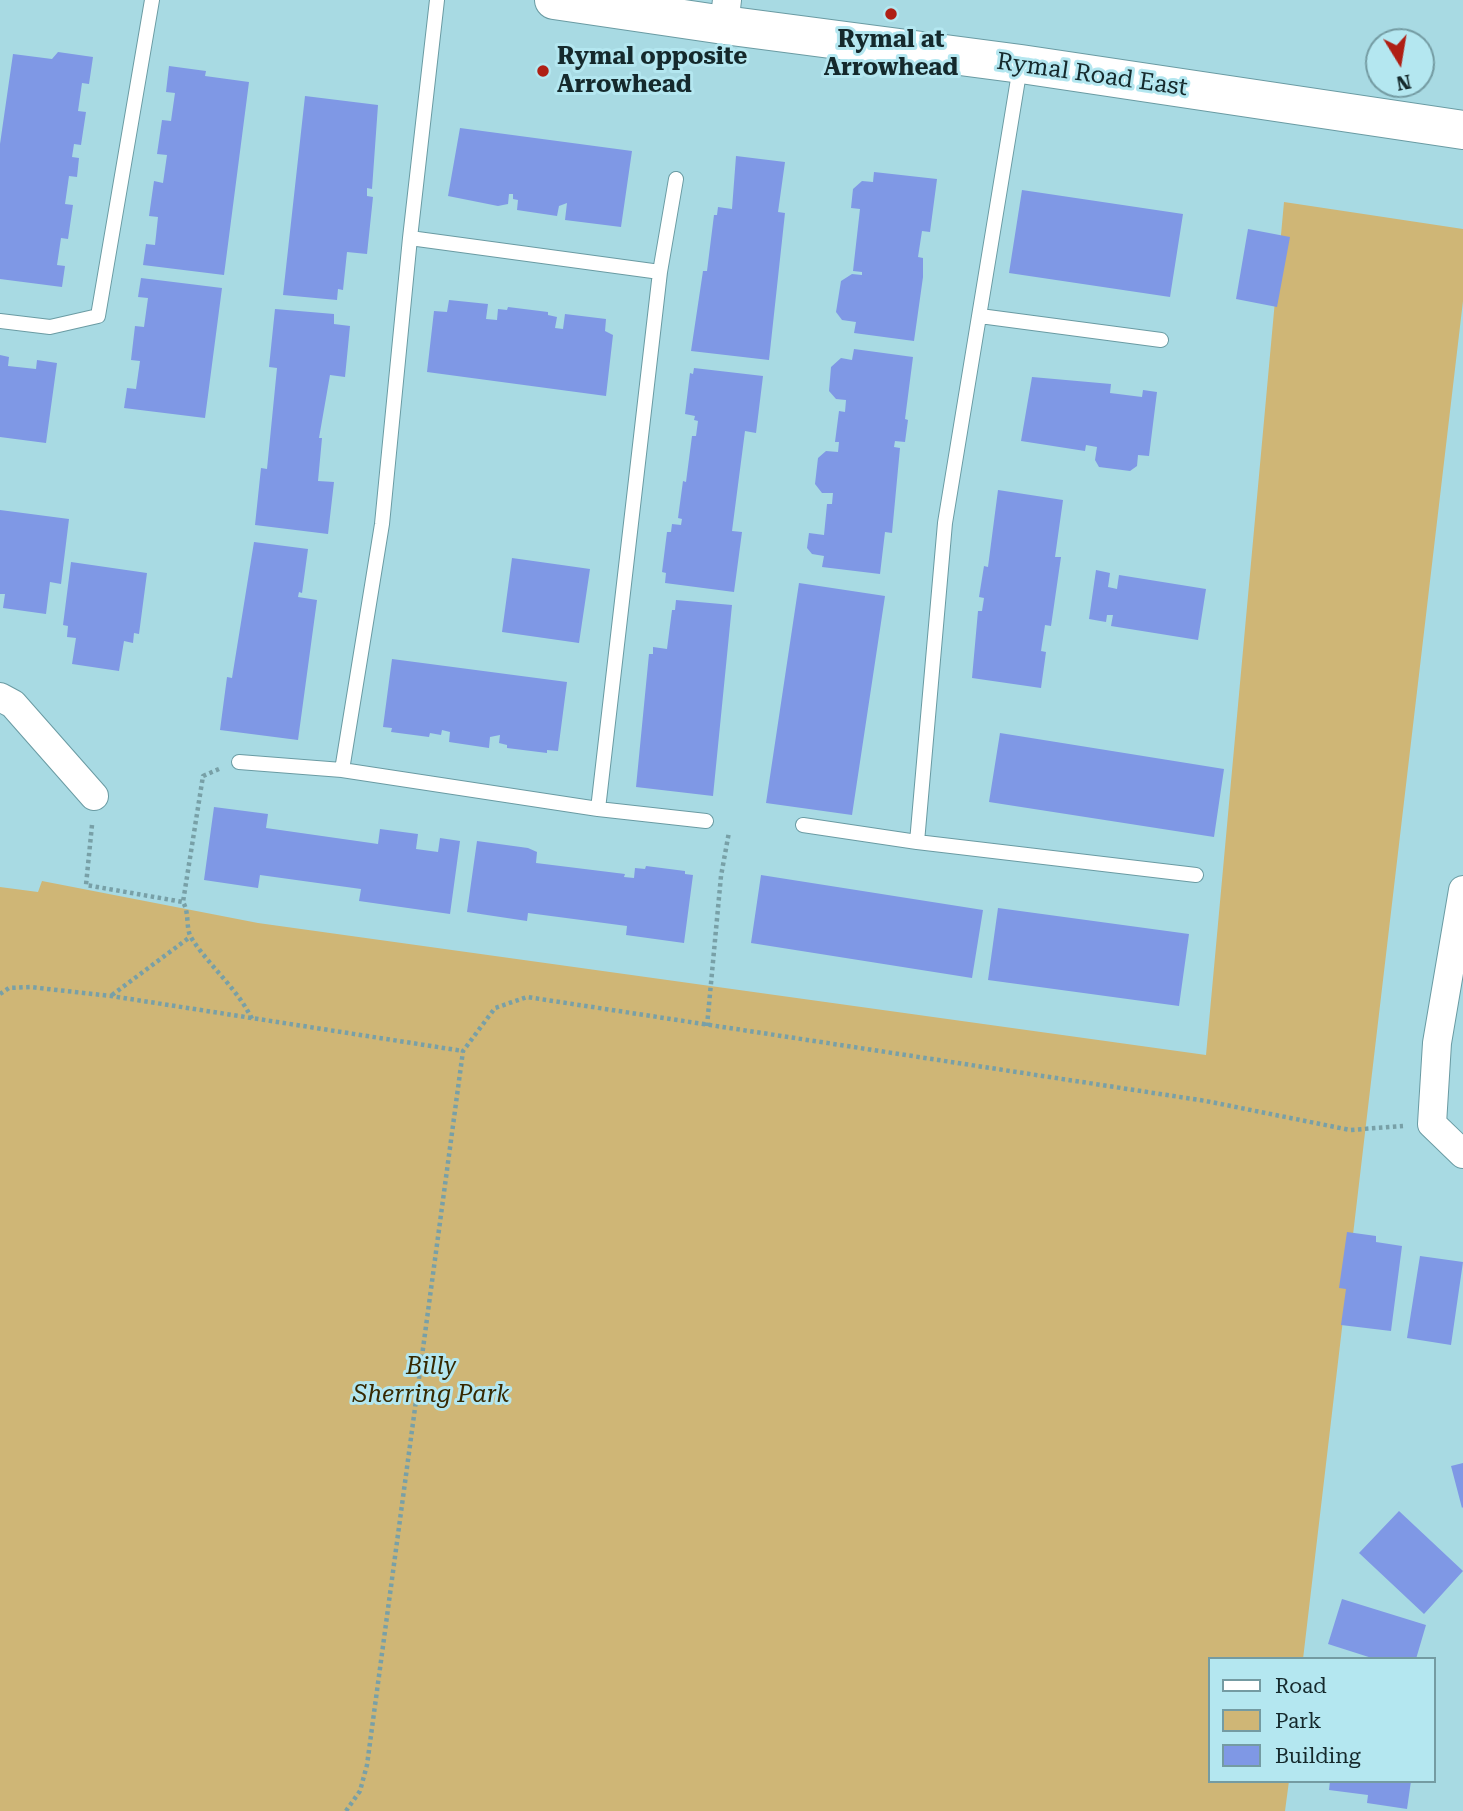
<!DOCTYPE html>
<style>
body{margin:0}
#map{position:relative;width:1463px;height:1811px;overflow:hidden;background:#a8dae3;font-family:"Roboto Serif",serif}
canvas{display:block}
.legend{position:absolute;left:1208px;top:1657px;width:228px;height:126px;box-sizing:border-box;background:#b4e7f0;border:2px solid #749ba2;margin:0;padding:9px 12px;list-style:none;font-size:21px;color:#15292c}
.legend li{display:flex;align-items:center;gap:14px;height:35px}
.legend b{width:35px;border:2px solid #749ba2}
.north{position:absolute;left:1365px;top:28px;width:70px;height:70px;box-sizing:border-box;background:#b4e7f0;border:2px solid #749ba2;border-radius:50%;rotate:169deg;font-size:19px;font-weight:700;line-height:28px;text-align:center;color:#15292c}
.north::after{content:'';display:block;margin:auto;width:24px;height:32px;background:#af1f14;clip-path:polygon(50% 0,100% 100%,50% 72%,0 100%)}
</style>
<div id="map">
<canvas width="1463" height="1811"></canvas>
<ul class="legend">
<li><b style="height:9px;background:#fff"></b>Road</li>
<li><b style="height:19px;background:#cfb676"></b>Park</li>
<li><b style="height:19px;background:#7f98e5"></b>Building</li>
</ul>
<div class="north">N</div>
</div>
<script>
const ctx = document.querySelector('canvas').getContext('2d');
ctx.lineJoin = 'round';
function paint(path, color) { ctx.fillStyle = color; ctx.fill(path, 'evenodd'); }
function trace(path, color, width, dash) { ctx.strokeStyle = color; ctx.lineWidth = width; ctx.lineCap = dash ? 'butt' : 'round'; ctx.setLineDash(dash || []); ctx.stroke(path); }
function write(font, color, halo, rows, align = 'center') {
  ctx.font = font + ' "Roboto Serif",serif'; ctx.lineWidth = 6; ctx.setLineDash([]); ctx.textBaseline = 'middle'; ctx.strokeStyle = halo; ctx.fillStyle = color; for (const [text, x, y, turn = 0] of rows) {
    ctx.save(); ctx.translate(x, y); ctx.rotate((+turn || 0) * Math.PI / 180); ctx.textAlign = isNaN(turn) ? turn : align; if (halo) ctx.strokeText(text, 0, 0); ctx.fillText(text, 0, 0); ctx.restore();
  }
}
paint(new Path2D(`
 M1284,202L1463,229V301L1303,1659H1209V1781H1289L1285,1811H0V887L38,892L42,881L258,923L1206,1055Z`), '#cfb676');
paint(new Path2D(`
 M58,52L93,57L89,84L82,83L78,111L86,112L81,145L74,144L72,157L79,158L77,177L69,176L65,204L73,205L68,239L61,238L57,265L65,266L62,287L0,279V144L13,54L52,59Z
 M169,66L206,71L205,76L249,82L224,275L143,265L146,244L155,245L158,217L149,216L154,181L163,183L167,155L157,154L162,120L171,121L175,93L166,92Z
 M305,96L378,105L372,189L367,188V196L373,197L367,254L347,252L343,290L338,289L337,300L283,295Z
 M460,128L632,151L621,227L565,220L567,203L559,206L557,216L517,210L518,200L513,199V194H509L508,204L498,206L448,196Z
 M736,156L785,162L778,212L785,213L769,360L691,351L703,271H707L714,215H717L718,207L732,209Z
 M874,172L937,179L930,232L922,231L918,257L923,258V277L914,341L854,333L856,322L842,320L836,312L841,281L852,274L862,275V272L853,271L860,209L851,208L853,189L862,181L873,182Z
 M1022,190L1183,214L1170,297L1009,273Z
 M1248,229L1290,237L1277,307L1236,299Z
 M141,278L222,288L205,418L124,408L127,388L136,389L140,361L131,360L135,326L144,327L148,298L138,297Z
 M449,300L488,304L486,319L497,320L498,309L507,310L508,307L548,312V315L557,317L555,328L563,329L565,314L606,319L605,331L613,335L606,396L427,372L434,311L447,312Z
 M275,309L334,314V324L350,326L345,377L330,375L319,438H322L318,481L334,482L328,534L255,525L261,468L267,469L277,368L269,367Z
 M854,349L913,357L905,419L908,420L905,442L895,441L894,447L900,448L892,533L885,532L880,574L822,567L824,556L812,554L807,548L809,533L824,535L827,504H832L833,493H822L815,484L818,458L826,451L838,452L839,442H835L839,411L845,412L846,400L836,399L829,391L831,367L841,358L852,360Z
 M0,355L9,357L8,366L36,369L37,360L57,363L46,443L0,437Z
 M694,368L763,376L756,433L745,431L732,531L742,532L734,592L665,583L666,573L662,572L667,532H671L672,524L681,525L682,519L678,518L683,481L686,482L692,436H696L698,421L694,420L695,416L685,414L690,373L693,374Z
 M1032,377L1111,384L1110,393L1142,397L1143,390L1157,392L1149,456L1138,455L1137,466L1130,471L1099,467L1095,460L1097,447L1086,445L1085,451L1021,441Z
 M998,490L1063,500L1055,557H1061L1051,626L1045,625L1041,651L1046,652L1041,688L972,678L978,611H982L984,598L979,597L984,566L988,567Z
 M0,510L69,519L61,584L50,582L46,614L3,608L5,594H0Z
 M254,542L308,549L302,593L299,592L298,597L317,600L298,740L220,730L227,677L232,678Z
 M512,558L590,569L579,643L502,632Z
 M71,562L147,573L139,634L134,633L133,643L124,641L119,671L72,664L76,638L67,637L68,626L63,625Z
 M1096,570L1110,573L1108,587L1117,589L1119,575L1206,589L1198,640L1111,626L1113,615H1107L1106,622L1089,619Z
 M799,583L885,596L852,815L766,803Z
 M676,600L732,605L713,796L636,787L649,654H653V647L667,649L672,610H675Z
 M392,659L567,682L558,751L547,750V753L507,748V745L499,743L500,735L490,737L489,748L449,742L450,732L442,730L441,735L430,733L429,737L391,732L392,728L383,727Z
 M1000,733L1224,769L1214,837L989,802Z
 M214,807L268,814L266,828L378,844L380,829L418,834L416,849L438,852L440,838L460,841L450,914L359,901L361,889L260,875L258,888L204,880Z
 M477,841L528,848L537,852L536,863L625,874L624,877L634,878L635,868L645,869L646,866L685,871V874L693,875L684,943L626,935L627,926L528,913L527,921L467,912Z
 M761,875L983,910L972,978L751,943Z
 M998,908L1189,934L1179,1006L988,980Z
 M1347,1232L1376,1236V1242L1402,1246L1391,1331L1341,1325L1346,1289L1339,1288Z
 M1420,1256L1463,1262L1451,1345L1407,1338Z
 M1463,1463V1507L1462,1508L1451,1466Z
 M1399,1511L1463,1571L1424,1614L1359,1553Z
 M1342,1599L1426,1625L1416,1659H1375L1328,1644Z
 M1330,1781H1411L1407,1809L1367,1803L1368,1795L1329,1790Z`), '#7f98e5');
const lane = new Path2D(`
 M410,238L660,272
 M980,316L1161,340
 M0,321L50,327L98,316L152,0
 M239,762L342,770L598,809L706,821
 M342,770L382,524L410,238L437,0
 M598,809L660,272L676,179
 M803,825L917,842L1196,875
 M917,842L945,523L1020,67`);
const street = new Path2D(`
 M724,25L727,0
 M0,697L13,704L94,796
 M1463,890L1437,1043L1432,1124L1463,1154`);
const secondary = new Path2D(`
 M554,0L724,25L1021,64L1463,130`);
trace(lane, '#6a9ba3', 16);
trace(street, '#6a9ba3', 30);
trace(secondary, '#6a9ba3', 40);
trace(new Path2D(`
 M219,769L203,776L183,902C190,914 185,929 192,939C210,967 237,988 252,1019
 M92,825L86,885L183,902
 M0,994L9,988L30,987L111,996L463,1051
 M112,995L190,937
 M707,1026L721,876L729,832
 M346,1811L360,1791L367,1765L463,1051L495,1008L527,997L1206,1101L1350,1130L1403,1126`), '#78a0a7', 4.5, [3.5, 3.5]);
trace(lane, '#fff', 14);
trace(street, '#fff', 28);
trace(secondary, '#fff', 38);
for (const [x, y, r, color] of [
 [891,14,7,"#af1f14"],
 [543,71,7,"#af1f14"]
]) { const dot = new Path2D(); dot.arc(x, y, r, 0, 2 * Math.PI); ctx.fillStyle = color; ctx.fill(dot); trace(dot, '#b4e7f0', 2.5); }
write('bold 24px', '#15292c', '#b4e7f0', [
 ["Rymal at",891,40],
 ["Arrowhead",891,68],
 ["Rymal opposite",557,57,"left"],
 ["Arrowhead",557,85,"left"]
]);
write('24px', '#15292c', '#b4e7f0', [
 ["Rymal Road East",1092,75,8]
]);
write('italic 24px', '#362800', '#b4e7f0', [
 ["Billy",431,1367],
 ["Sherring Park",431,1395]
]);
</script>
